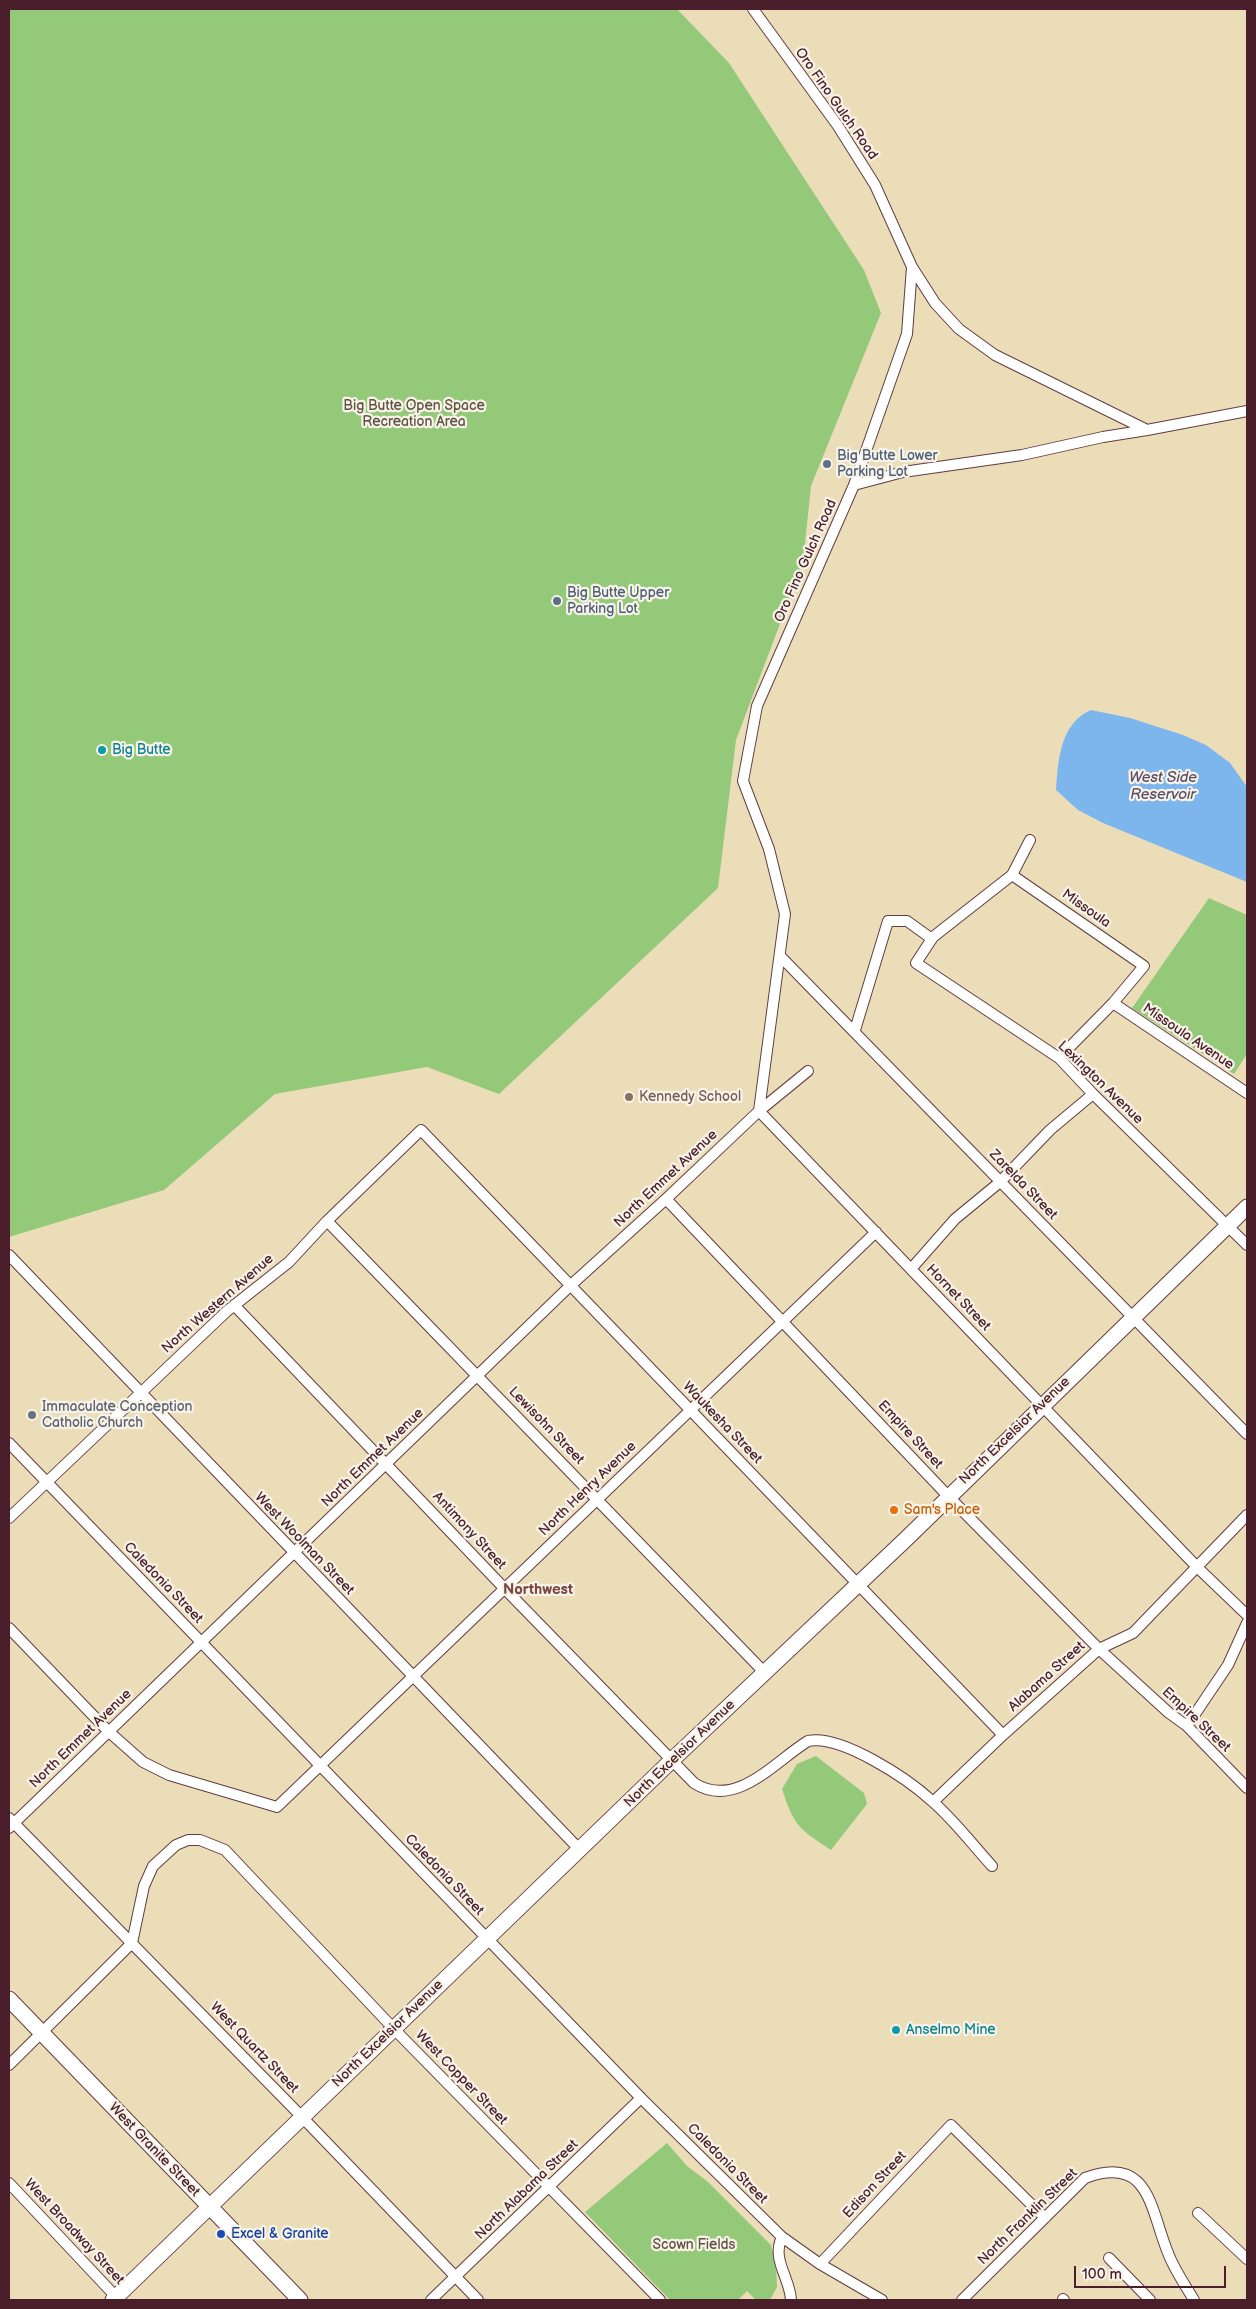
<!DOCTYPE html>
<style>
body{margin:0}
#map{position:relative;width:1256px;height:2309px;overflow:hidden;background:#ecddb9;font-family:"Balsamiq Sans",sans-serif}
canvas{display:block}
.frame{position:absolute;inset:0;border:10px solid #4a1f2b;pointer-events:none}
.scale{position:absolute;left:1074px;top:2266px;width:152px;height:22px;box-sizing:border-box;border:2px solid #4a1f2b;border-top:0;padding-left:6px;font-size:15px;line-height:18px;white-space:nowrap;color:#4a1f2b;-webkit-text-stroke:4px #f7f3e8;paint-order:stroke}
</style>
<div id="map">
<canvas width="1256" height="2309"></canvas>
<div class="frame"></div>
<div class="scale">100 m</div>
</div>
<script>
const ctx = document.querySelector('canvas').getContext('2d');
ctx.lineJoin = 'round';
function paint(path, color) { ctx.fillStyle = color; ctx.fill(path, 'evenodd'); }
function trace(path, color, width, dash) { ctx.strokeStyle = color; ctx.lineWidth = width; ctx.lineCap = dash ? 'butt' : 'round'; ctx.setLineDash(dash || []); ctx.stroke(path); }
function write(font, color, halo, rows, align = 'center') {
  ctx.font = font + ' "Balsamiq Sans",sans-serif'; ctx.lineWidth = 4.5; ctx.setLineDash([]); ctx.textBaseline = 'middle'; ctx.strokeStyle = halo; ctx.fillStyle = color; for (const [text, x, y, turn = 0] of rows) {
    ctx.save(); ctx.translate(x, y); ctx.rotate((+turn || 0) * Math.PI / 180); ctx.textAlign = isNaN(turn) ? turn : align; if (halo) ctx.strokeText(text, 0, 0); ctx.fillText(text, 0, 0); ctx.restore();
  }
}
paint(new Path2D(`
 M9,9H677L729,63L864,270L881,313L811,486L803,563L736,740L718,888L499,1094L427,1067L275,1094L164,1190L9,1237Z
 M1209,898L1247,915V1054L1234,1074L1132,1008Z
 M816,1756L864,1793L867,1804L831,1850C799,1829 794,1826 782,1789L797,1764Z
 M667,2143L687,2166L707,2181L771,2245L776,2264L777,2287L770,2300H756L747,2291L738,2300H670L585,2212Z`), '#95c97a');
paint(new Path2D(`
 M1091,710L1130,718L1183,735L1206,745L1230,763L1247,787V882L1103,823L1078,810L1056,790C1058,761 1060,723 1091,710Z`), '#7db5ed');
const street = new Path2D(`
 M753,9L838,126L875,185L912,267L907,334L854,485L757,706L743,781L769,849L785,914L759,1111L1198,1568L1247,1615
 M912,267L935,303L959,329L995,355L1147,430L1247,411
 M854,485L903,472L1022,455L1103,437L1147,430
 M1030,840L1012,875L933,937L916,963L1059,1058L1093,1094L1247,1245
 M1012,875L1144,966L1113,1003L1059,1058
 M780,956L1247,1434
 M1113,1003L1247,1093
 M855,1030L888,921H907L932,939
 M666,1199L948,1496L1099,1649L1169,1713L1187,1726L1247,1788
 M327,1221L764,1672
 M9,1255L580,1850
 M911,1269L955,1219L1000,1182L1050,1130L1093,1094
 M234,1305L504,1588L694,1783C736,1810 775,1761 808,1741C841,1734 908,1779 932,1801C954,1820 972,1844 992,1866
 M9,1443L641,2098L782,2237L820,2264L882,2300
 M9,1518L227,1311L289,1262L327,1221L421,1130L1003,1735
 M9,1628L108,1731L143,1762L169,1775L277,1807L876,1232
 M1187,1726L1228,1665L1247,1623
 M933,1802L1003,1735L1099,1649L1133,1633L1247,1515
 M9,1818L302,2117L478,2300
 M9,1828L571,1285L666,1199L759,1111L808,1071
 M9,2065L132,1943L144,1886L153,1866L176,1845L188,1840H200L225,1850L394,2029L660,2300
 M9,2183L119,2300
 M1198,2213L1247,2259
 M782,2237C771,2259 790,2278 791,2300
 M1109,2258L1150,2300
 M820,2264L951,2125L1045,2218
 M1063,2299L1064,2300
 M431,2300L641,2098
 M962,2300L1085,2178C1150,2154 1150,2209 1168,2253C1174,2269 1185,2285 1194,2300`);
const secondary = new Path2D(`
 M9,1999L300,2300
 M113,2300L671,1761L906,1539L1247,1207`);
trace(street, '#623c40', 12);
trace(secondary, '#623c40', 17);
trace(street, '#fff', 10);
trace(secondary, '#fff', 15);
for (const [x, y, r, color] of [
 [827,464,5,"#5c6f8a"],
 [557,601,5,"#5c6f8a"],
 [102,750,5,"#0f9aa8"],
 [629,1097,5,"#8d6e63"],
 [32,1415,5,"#6b7280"],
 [894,1510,5,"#e8710a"],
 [896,2030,5,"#0f9aa8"],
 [221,2234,5,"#1a4fb4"]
]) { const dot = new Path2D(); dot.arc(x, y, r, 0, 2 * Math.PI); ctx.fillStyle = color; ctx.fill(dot); trace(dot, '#f7f3e8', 2); }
write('14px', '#4a1f2b', '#f7f3e8', [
 ["Oro Fino Gulch Road",836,104,55],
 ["Oro Fino Gulch Road",806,561,-66],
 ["Missoula",1086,909,35],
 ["Missoula Avenue",1188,1037,34],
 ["Lexington Avenue",1100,1083,44],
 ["North Emmet Avenue",666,1179,-43],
 ["Zarelda Street",1023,1185,46],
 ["Hornet Street",958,1298,46],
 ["North Western Avenue",218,1304,-41],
 ["Waukesha Street",722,1423,46],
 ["Lewisohn Street",546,1426,46],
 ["North Excelsior Avenue",1015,1431,-44],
 ["Empire Street",910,1435,47],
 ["North Emmet Avenue",373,1458,-44],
 ["North Henry Avenue",588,1489,-44],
 ["Antimony Street",469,1531,47],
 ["West Woolman Street",304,1544,46],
 ["Caledonia Street",163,1583,46],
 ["Alabama Street",1047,1677,-42],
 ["Empire Street",1196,1720,43],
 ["North Emmet Avenue",81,1739,-44],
 ["North Excelsior Avenue",680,1754,-44],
 ["Caledonia Street",444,1875,46],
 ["North Excelsior Avenue",388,2034,-44],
 ["West Quartz Street",254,2048,46],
 ["West Copper Street",461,2078,46],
 ["West Granite Street",154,2150,46],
 ["Caledonia Street",727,2164,45],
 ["Edison Street",875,2185,-47],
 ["North Alabama Street",527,2190,-44],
 ["North Franklin Street",1028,2217,-44],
 ["West Broadway Street",74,2232,47]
]);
write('14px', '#605243', '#f7f3e8', [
 ["Big Butte Open Space",414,406],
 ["Recreation Area",414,422],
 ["Scown Fields",694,2245]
]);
write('14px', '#4e5e75', '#f7f3e8', [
 ["Big Butte Lower",837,456],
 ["Parking Lot",837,472],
 ["Big Butte Upper",567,593],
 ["Parking Lot",567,609]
], 'left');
write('14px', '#0d838f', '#f7f3e8', [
 ["Big Butte",112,750],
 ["Anselmo Mine",906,2030]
], 'left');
write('14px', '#785e54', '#f7f3e8', [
 ["Kennedy School",639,1097]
], 'left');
write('14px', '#5b616d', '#f7f3e8', [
 ["Immaculate Conception",42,1407],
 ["Catholic Church",42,1423]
], 'left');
write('14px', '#c56008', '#f7f3e8', [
 ["Sam's Place",904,1510]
], 'left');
write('14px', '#164399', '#f7f3e8', [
 ["Excel & Granite",231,2234]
], 'left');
write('italic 15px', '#594c65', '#f7f3e8', [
 ["West Side",1163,778],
 ["Reservoir",1163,795]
]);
write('bold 15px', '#7a4944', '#f7f3e8', [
 ["Northwest",538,1590]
]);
</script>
